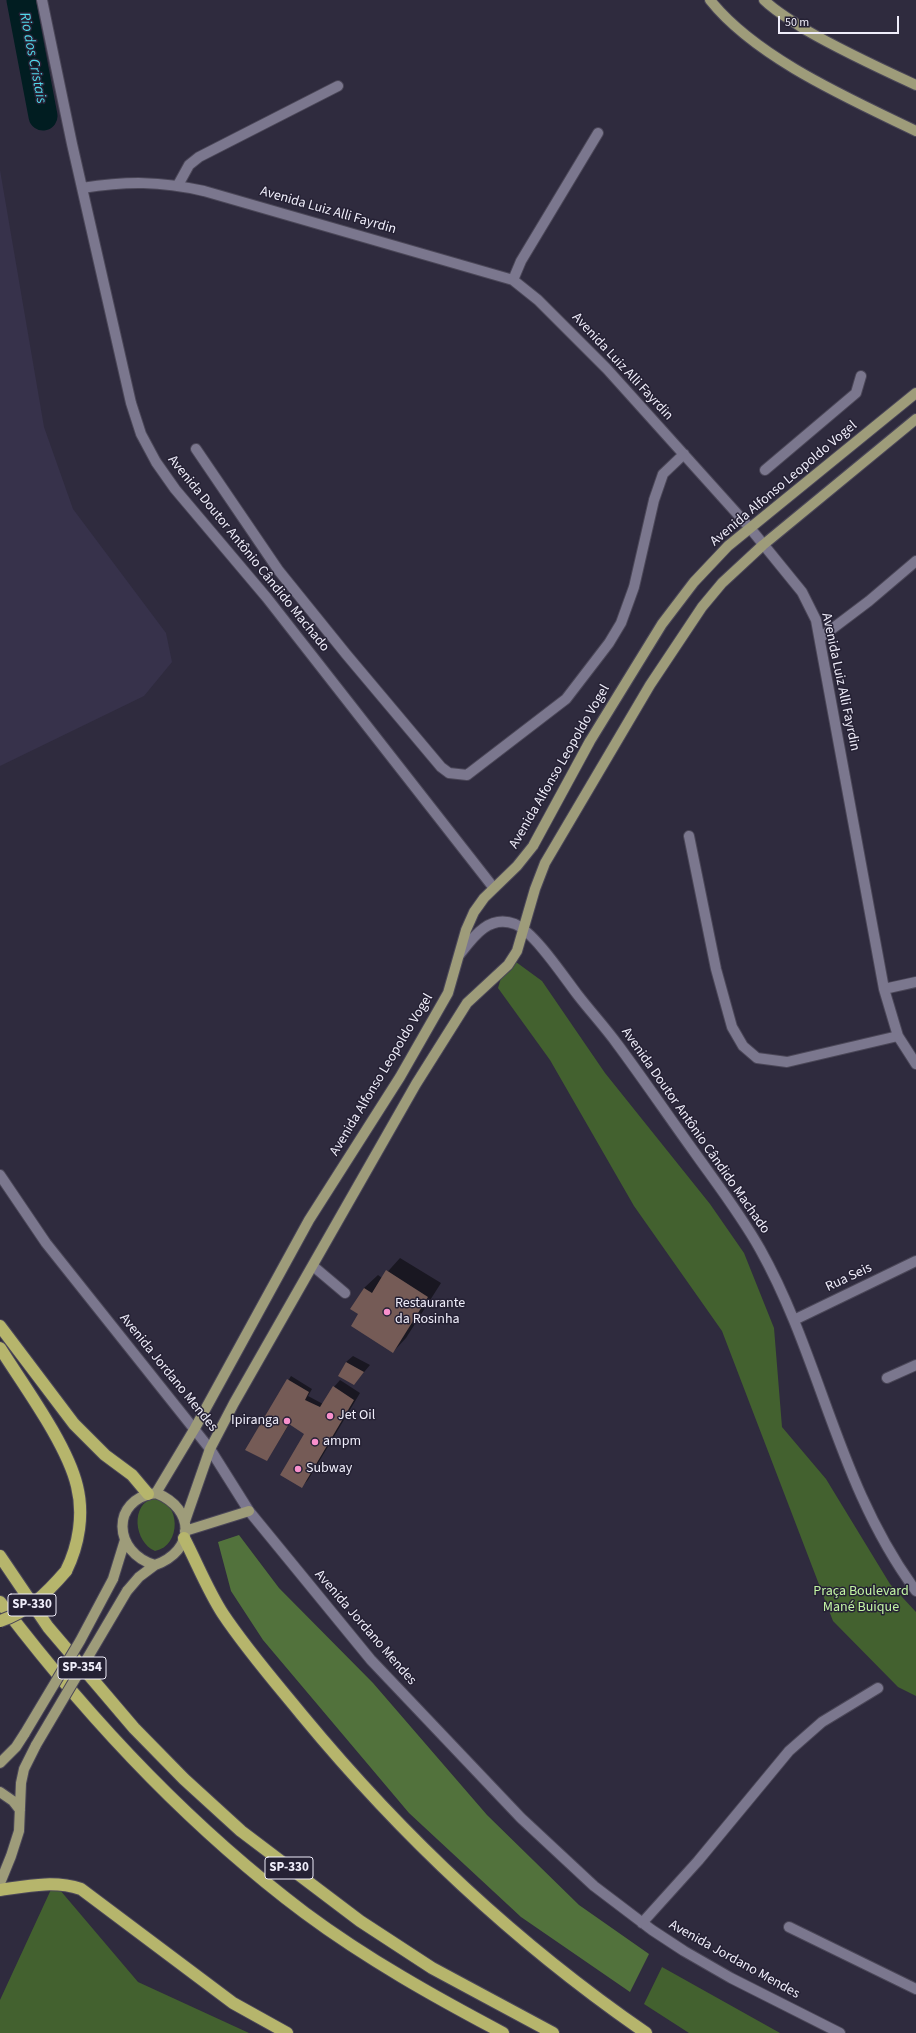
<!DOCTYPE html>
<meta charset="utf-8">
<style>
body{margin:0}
#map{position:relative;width:916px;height:2033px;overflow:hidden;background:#2f2b3e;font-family:"Source Sans 3",sans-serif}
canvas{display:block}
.scale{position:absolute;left:778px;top:16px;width:121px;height:18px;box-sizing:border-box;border:2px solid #efedfa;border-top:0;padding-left:5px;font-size:12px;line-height:14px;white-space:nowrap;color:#efedfa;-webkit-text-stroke:3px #252134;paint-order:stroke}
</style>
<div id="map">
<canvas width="916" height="2033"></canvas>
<div class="scale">50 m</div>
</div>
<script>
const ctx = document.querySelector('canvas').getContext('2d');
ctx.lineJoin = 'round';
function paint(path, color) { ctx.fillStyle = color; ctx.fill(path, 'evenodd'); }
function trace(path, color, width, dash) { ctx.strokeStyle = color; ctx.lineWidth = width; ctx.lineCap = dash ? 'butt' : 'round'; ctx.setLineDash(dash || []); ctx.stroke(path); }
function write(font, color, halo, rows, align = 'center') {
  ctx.font = font + ' "Source Sans 3",sans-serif'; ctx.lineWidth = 3; ctx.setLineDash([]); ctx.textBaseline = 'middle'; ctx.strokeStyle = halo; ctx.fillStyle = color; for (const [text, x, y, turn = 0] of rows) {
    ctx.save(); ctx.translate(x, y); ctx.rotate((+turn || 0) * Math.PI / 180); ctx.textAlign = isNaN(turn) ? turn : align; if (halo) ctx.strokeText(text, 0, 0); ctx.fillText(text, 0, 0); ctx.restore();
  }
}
paint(new Path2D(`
 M0,170L44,427L73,509L166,633L172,662L144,696L0,766Z`), '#37324b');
paint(new Path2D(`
 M516,962L542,981L605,1073L710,1204L744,1253L774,1328L782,1427L826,1479L890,1584L916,1612V1696L898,1687L833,1621L722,1331L634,1206L550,1060L498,988L504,968Z
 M154,1498C181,1501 182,1546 155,1551C134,1542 130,1504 154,1498Z
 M54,1883L138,1982L249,2033H0V2000Z
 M662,1967L780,2033H689L644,2004Z`), '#43612f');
paint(new Path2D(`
 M239,1535L279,1588L373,1683L487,1815L579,1905L649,1954L630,1992L521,1917L409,1813L263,1640L231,1591L218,1542Z`), '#52723c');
paint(new Path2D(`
 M400,1258L441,1283L406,1338L393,1352L360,1314L352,1309L364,1288L378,1275L382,1278Z
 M353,1356L370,1365L354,1384L339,1376L346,1362Z
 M291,1376L312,1389L308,1396L323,1404L334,1387L340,1380L360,1393L308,1480L301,1487L309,1429L290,1423L267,1460L247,1450Z`), '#0007');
trace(new Path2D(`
 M21,0L43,116`), '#011d21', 29);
paint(new Path2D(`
 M386,1270L428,1297L393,1353L351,1326L358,1314L350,1309L364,1288L372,1293Z
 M346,1362L364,1372L354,1385L338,1376Z
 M287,1379L309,1392L305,1400L320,1407L333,1386L354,1400L302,1488L280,1475L304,1434L289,1424L267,1461L245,1450Z`), '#755b56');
const minor = new Path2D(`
 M42,0L72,144L131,403L141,434L156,462L175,489L267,598L493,887
 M178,185L189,165L199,157L338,86
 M82,188C128,181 159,181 204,191L513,280L538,300L607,369L750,528L802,592L816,620L884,989L898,1036L916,1064
 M513,280L521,261L598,133
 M196,449L279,571L346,654L441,767L449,773L467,775L566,699L609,643L621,623L634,587L654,500L663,474L684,454
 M765,470L856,393L861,376
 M820,638L869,601L916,561
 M689,836L716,969L732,1027L743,1046L757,1058L787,1062L898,1036
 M460,954C473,937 489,914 515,924C534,932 564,977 577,994C590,1011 605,1027 618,1045C644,1080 669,1117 695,1153C717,1184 741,1215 760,1249C822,1360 838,1486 916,1591
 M884,989L916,982
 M0,1175L46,1243L210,1449L249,1511L371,1660L521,1818L594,1886L652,1930L684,1951L731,1978L840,2033
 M313,1266L345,1293
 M794,1320L916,1261
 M887,1378L916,1365
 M642,1923L698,1861L789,1751L822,1722L878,1688
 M789,1927L916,1989`);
const major = new Path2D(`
 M710,0C756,58 850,99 916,131
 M764,0C776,12 791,20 806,30C842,51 879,68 916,85
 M156,1493L195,1428L309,1220L400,1077L448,993L466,930L474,912L484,898L517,866L533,846L590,741L662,624L694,582L728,546L916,393
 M156,1493C196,1509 195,1551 155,1565C113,1553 110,1499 156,1493Z
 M185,1521L210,1449L234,1403L416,1084L467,1003L508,965L517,951L535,889L545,863L650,685L702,607L722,583L763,545L916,419
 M185,1531L249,1511
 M113,1579L125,1540
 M127,1591L139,1577L155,1565
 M0,1763L16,1747L25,1733
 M0,1792L13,1801L20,1810
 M0,1883L11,1856L19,1831L21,1783L24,1769L36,1745`);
const highway = new Path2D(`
 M0,1326L74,1424L105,1455L132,1475L148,1494
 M0,1348C24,1386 67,1444 77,1486C84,1514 79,1545 66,1571
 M184,1538C197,1563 208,1591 223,1614C247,1650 275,1682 302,1715C401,1835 517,1944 646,2033
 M0,1556L48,1627L134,1728L184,1779L241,1831L360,1921L432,1968L553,2033
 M0,1602C88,1718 188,1825 305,1913C367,1959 435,1997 503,2033
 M0,1890C27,1886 54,1880 81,1889L233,2003L287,2033`);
trace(minor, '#4b4758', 12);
trace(major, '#4b4758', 12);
trace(highway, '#4b4758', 14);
trace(minor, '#7b778e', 10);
trace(major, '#9e9c7a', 10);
trace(highway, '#b6b56c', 12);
const majorBridge = new Path2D(`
 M25,1733L80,1641L113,1579
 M36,1745L127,1591`);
const highwayBridge = new Path2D(`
 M0,1621C28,1612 47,1593 66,1571`);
trace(majorBridge, '#4b4758', 12, []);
trace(highwayBridge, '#4b4758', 14, []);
trace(majorBridge, '#9e9c7a', 10);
trace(highwayBridge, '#b6b56c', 12);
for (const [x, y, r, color] of [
 [387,1312,4,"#f890cc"],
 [330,1416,4,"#f890cc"],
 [287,1421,4,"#f890cc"],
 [315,1442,4,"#f890cc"],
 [298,1469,4,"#f890cc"]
]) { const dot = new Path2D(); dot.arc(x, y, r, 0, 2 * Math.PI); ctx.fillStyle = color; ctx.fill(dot); trace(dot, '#252134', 1.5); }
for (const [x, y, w] of [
 [32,1605,48],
 [82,1668,48],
 [289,1868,48]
]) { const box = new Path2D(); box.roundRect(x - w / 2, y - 11, w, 22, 3); ctx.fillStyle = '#252134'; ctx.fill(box); trace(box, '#efedfa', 1); }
write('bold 13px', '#efedfa', null, [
 ["SP-330",32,1605],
 ["SP-354",82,1668],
 ["SP-330",289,1868]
]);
write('14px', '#efedfa', '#252134', [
 ["Avenida Luiz Alli Fayrdin",328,211,16],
 ["Avenida Luiz Alli Fayrdin",622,367,47],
 ["Avenida Alfonso Leopoldo Vogel",784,484,-40],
 ["Avenida Doutor Antônio Cândido Machado",248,554,51],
 ["Avenida Luiz Alli Fayrdin",840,682,78],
 ["Avenida Alfonso Leopoldo Vogel",560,767,-60],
 ["Avenida Alfonso Leopoldo Vogel",382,1075,-59],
 ["Avenida Doutor Antônio Cândido Machado",695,1131,55],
 ["Rua Seis",849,1278,-25],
 ["Avenida Jordano Mendes",168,1373,51],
 ["Avenida Jordano Mendes",365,1628,49],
 ["Avenida Jordano Mendes",734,1960,29]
]);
write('14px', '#efedfa', '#252134', [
 ["Restaurante",395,1304],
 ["da Rosinha",395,1320],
 ["Jet Oil",338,1416],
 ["Ipiranga",279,1421,"right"],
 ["ampm",323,1442],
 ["Subway",306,1469]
], 'left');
write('14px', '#c3f5a4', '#252134', [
 ["Praça Boulevard",861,1592],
 ["Mané Buique",861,1608]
]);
write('italic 15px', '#51d8ea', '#252134', [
 ["Rio dos Cristais",32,58,79]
]);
</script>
